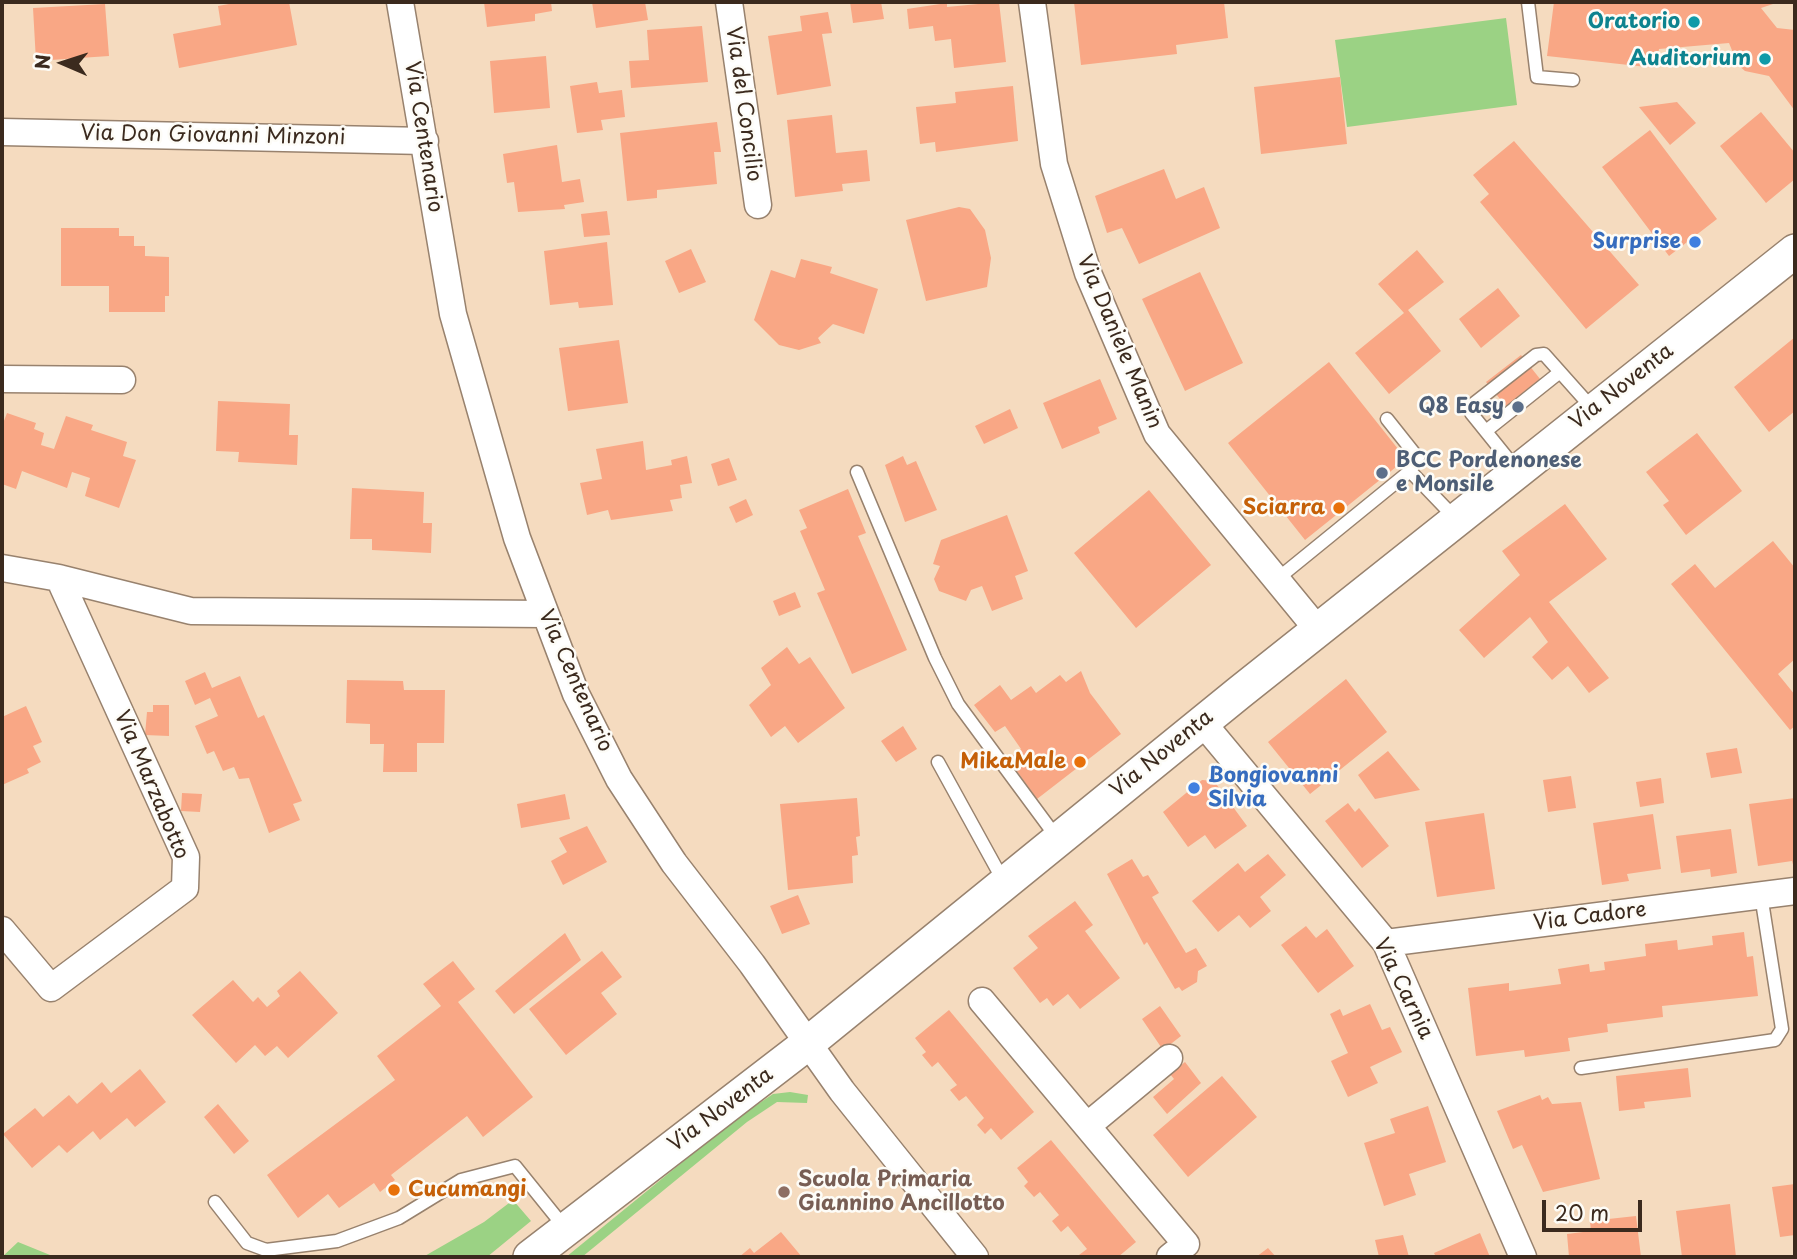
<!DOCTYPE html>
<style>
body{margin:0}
#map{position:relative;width:1797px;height:1259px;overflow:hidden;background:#f5dbbf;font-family:"Playpen Sans",sans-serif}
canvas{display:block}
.frame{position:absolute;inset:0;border:4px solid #3b2a1e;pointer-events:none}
.north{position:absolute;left:28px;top:28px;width:70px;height:70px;-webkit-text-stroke:5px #fdfcf7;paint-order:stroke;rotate:273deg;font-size:19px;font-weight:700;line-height:28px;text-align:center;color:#3b2a1e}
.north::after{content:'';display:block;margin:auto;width:24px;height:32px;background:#3b2a1e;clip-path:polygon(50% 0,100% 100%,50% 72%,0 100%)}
.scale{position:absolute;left:1542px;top:1200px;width:100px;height:32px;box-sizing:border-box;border:4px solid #3b2a1e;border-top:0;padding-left:9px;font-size:21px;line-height:24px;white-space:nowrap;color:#3b2a1e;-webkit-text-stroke:5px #fdfcf7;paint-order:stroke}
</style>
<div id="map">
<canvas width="1797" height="1259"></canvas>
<div class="frame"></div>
<div class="north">N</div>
<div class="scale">20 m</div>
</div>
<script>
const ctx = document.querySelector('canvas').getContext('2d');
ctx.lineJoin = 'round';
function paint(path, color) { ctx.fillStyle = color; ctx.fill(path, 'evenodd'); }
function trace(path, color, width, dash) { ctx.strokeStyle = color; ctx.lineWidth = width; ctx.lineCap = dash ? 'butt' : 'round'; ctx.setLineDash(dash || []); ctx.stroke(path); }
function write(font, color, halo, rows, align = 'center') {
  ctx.font = font + ' "Playpen Sans",sans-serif'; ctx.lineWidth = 5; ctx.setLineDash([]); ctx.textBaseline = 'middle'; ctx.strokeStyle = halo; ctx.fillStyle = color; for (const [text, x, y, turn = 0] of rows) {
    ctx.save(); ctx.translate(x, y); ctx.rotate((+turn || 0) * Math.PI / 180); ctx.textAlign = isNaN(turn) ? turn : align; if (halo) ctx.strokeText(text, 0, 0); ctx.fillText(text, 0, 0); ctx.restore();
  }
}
paint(new Path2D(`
 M1506,18L1517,105L1347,127L1335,40Z
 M790,1092L808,1095L807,1103L777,1102L747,1122L582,1257H566L734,1120L773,1094Z
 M513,1200L531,1221L487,1257H423L484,1222Z
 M18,1242L55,1257H2Z`), '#9bd284');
paint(new Path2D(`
 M240,2H289L297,45L179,68L173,34L221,25L218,6Z
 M484,2H551L552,11L535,14V21L487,27Z
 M592,2H645L648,20L596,28Z
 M850,2H881L884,19L853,23Z
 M999,2L1006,62L954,68L951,39L935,41L933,26L909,29L907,9L947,3V7Z
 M1074,2H1224L1228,38L1176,45L1177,54L1081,65Z
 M1554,2H1779L1761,8L1777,28L1795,30V111L1769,76L1745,71L1738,65L1729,43L1659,49L1656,68L1547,56Z
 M105,4L109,56L36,61L33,8Z
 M828,12L832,33L822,34L831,86L777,95L768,36L802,31L800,16Z
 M702,26L708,82L631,88L629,61L649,60L647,30Z
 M546,56L550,108L494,113L490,61Z
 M1340,77L1347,144L1261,154L1254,87Z
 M597,82L599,93L622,90L625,117L601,120L603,130L577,133L570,86Z
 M1013,86L1018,141L936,152L935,142L920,144L916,107L956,103L955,92Z
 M1677,102L1696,123L1670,145L1639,107Z
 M1761,112L1795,153V179L1766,203L1720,146Z
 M832,115L836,153L867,150L870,181L842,184L843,191L795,197L787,120Z
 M717,122L721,152H714L717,184L657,190V198L627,201L620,133Z
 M1650,130L1717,219L1669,256L1602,167Z
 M1514,141L1639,285L1586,329L1480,202L1489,194L1473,175Z
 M557,145L562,182L580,179L584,202L564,205L565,209L518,212L514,182L507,183L503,154Z
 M1164,169L1176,199L1204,187L1220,228L1139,264L1122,228L1107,233L1095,196Z
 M959,207L970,209L985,230L991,258L987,287L926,301L906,220Z
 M607,211L610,235L584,237L581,214Z
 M61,228H119V236H134V246H145V256L169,257V296H165V312H109V286H61Z
 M607,242L613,305L579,308L578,302L550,305L544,251Z
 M691,249L706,282L679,293L665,261Z
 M1417,250L1444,282L1408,310L1441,351L1389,394L1355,353L1404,313L1378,284Z
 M801,259L832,267L830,273L878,289L864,334L833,324L818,338L821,343L799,350L779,345L754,320L771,270L795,278Z
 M1200,272L1243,363L1185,391L1142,299Z
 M1498,288L1520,316L1481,348L1459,319Z
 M1795,337V411L1769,432L1734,387Z
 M619,340L628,403L568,411L559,348Z
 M1521,355L1548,389L1514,416L1486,382Z
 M1329,362L1406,459L1305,540L1228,443Z
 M1100,379L1117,419L1098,427L1100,433L1062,449L1043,403Z
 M218,401L290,404L289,435H298L297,465L238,462L239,452L216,451Z
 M1010,409L1018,428L984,444L975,426Z
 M7,413L36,423L34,429L44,433L41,445L54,449L66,416L93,425L91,430L127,442L123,456L136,460L119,508L85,496L90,478L72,472L67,488L22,471L16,489L2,484V426Z
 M1697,433L1742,491L1686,535L1663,505L1669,501L1646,472Z
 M643,441L646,470L672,465L671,460L687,456L692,483L680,485L682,498L670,500L673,511L611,520L608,510L587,515L580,483L602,479L596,449Z
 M903,456L907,465L916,461L937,510L905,522L885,465Z
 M729,458L737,480L718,486L711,464Z
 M352,488L424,492L423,523H432L431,553L372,550V539H350Z
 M848,489L866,533L858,536L907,650L852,674L817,593L825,590L800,531L807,528L799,510Z
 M1149,490L1211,565L1136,628L1074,553Z
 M746,499L753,515L736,523L729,507Z
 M1565,504L1607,559L1549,602L1609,678L1589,693L1568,666L1552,680L1532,657L1548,642L1530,617L1484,658L1459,630L1520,575L1502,551Z
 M1007,515L1028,571L1015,576L1023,599L992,611L982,586L971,590L966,601L939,591L934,579L940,566L933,564L941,540Z
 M1773,541L1795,568V659L1778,674L1795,695V726L1790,730L1671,584L1695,564L1715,588Z
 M795,592L801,607L779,616L773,601Z
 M787,647L799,664L810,657L845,708L798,743L785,726L771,737L749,705L771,685L761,668Z
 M1081,671L1090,693L1121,734L1037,799L1008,759L1021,749L1005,726L995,732L974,705L1000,685L1011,700L1031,686L1036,693L1060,675L1066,682Z
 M205,672L212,688L240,676L258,718L264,715L302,801L293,804L300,820L269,833L249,778L239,779L234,767L223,771L214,751L207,754L195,726L218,716L210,698L195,705L185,681Z
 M1346,679L1387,732L1310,794L1268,742Z
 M347,680L403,681L404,690H445L444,743H417V772H383L384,744H370V724L346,723Z
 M153,705H169V736L145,735L147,712H153Z
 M26,706L42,742L33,746L41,762L27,769L29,773L2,785V717Z
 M903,726L917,749L896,762L881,741Z
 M1737,748L1742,773L1711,778L1706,753Z
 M1388,751L1420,790L1375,799L1358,775Z
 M1571,776L1576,808L1548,812L1543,780Z
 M1661,778L1664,803L1640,807L1636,782Z
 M1202,780L1214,781L1247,826L1215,849L1205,835L1188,847L1163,812Z
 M182,793L202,794L200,812L181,811Z
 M565,794L570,819L521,828L517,804Z
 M857,798L860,836L856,837L858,855L852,856L853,883L788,890L780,804Z
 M1795,798V872L1792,861L1758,866L1749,804Z
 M1348,803L1355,812L1359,808L1389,846L1362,868L1325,821Z
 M1484,813L1495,889L1437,897L1425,822Z
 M1653,814L1661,869L1627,874L1629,881L1602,885L1593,823Z
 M587,826L607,862L563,885L551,861L567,852L559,838Z
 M1731,829L1737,873L1711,877L1710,869L1681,873L1676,836Z
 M1268,854L1286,875L1260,897L1271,911L1250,928L1239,915L1218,932L1192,901L1238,863L1245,872Z
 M1132,859L1143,877L1148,875L1159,893L1152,897L1186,953L1196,948L1207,966L1198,971L1197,982L1182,991L1179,987L1175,989L1147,942L1144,945L1107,874Z
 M798,895L810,924L782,934L770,906Z
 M1075,901L1093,925L1085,931L1120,978L1080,1009L1068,994L1053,1006L1047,998L1040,1003L1013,968L1038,948L1028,936Z
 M1306,926L1316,938L1327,929L1354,966L1318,993L1281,945Z
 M1744,932L1747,957L1753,956L1758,996L1662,1006L1663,1017L1607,1024L1608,1032L1568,1038L1570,1051L1525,1057L1524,1050L1476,1056L1468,988L1509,983V991L1561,984L1558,969L1589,964L1590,972L1605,970L1604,962L1646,956L1645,944L1677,940L1678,950L1713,945L1712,936Z
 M565,933L581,960L514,1014L495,991Z
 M602,951L622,977L601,993L617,1014L566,1055L529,1009Z
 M453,961L475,989L458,1002L533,1097L483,1137L467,1116L391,1175L395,1180L380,1192L374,1183L339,1208L328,1194L298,1218L267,1175L395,1080L377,1056L441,1006L423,984Z
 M300,971L338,1013L288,1058L277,1046L265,1056L255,1045L236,1063L192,1015L233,980L253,1002L258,997L267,1007L280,996L277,991Z
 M1370,1004L1382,1030L1390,1027L1402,1052L1370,1067L1378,1083L1348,1097L1331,1061L1348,1053L1330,1014L1340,1009L1343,1016Z
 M1160,1006L1181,1036L1163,1050L1142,1019Z
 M949,1010L1034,1112L1001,1140L991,1128L985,1134L977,1125L984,1118L966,1096L959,1101L950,1090L957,1085L938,1062L932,1067L922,1055L926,1052L915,1038Z
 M1185,1062L1201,1083L1167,1114L1153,1097L1174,1079L1170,1074Z
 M1688,1068L1691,1097L1644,1102L1645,1108L1619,1111L1616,1076Z
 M140,1069L166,1102L135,1127L127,1118L100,1140L93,1131L67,1153L59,1145L32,1168L3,1134L35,1108L43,1117L69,1095L77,1104L102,1082L111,1093Z
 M1222,1076L1257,1117L1188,1177L1153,1135Z
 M1540,1095L1542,1100L1548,1097L1552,1104L1581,1102L1600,1179L1543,1192L1522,1145L1513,1149L1497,1111Z
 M218,1104L249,1141L234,1154L204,1117Z
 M1428,1106L1446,1162L1409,1174L1416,1195L1384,1206L1364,1143L1395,1133L1390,1119Z
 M1051,1140L1136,1242L1118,1257H1081L1079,1255L1087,1249L1068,1226L1061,1232L1052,1221L1059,1215L1040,1192L1034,1197L1024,1186L1028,1182L1017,1168Z
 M1795,1184V1235L1780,1237L1772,1187Z
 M1730,1204L1736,1257H1682L1676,1211Z
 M1636,1216L1641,1257H1569L1567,1234L1591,1231L1590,1221Z
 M781,1232L802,1257H739L750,1248L754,1253Z
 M1480,1233L1490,1257H1436L1434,1253Z
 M1403,1235L1409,1257H1379L1375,1240Z
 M1268,1248L1276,1257H1256Z`), '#f9a785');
const service = new Path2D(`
 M1528,2L1537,77L1573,80
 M1486,431L1560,372
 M1517,470L1471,413L1472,405L1536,355L1544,354L1593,409
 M1410,471L1456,519
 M857,472L935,658L958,704L1057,838
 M1276,580L1410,471L1418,458L1387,419
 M938,762L1004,882
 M1581,1068L1775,1040L1782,1029L1761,895
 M215,1202L247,1243L266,1250L337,1241L399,1218L461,1180L515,1166L565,1228`);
const minor = new Path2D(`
 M400,2L453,314L517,538L576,694L619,779L674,863L752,964L842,1091L975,1257
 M729,2L758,205
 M1032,2L1054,164L1088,273L1157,434L1318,630
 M2,132L425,141
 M2,379L122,380
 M2,568L59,578L191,611L544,614
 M1202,722L1386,943L1523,1257
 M2,930L51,988L185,888L186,857L59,578
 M1386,943L1795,891
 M982,1001L1186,1244L1170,1257
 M1087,1126L1169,1058`);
const tertiary = new Path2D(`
 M530,1257L807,1044L1240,692L1795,251`);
trace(service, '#98826e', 15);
trace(minor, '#98826e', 29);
trace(tertiary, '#98826e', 36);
trace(service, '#fff', 12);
trace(minor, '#fff', 26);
trace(tertiary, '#fff', 33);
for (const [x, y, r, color] of [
 [1694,22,7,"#0f9aa8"],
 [1765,59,7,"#0f9aa8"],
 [1695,242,7,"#3f7fe0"],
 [1518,407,7,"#5c6f8a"],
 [1382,473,7,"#5c6f8a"],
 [1339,508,7,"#e8710a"],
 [1080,762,7,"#e8710a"],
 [1194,788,7,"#3f7fe0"],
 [394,1190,7,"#e8710a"],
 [784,1192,7,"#8d6e63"]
]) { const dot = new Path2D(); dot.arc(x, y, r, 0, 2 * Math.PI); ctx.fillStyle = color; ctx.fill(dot); trace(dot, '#fdfcf7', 2.5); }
write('bold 21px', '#0d838f', '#fdfcf7', [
 ["Oratorio",1680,22],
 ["Auditorium",1751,59]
], 'right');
write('21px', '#3b2a1e', '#fdfcf7', [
 ["Via del Concilio",743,104,82],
 ["Via Don Giovanni Minzoni",213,136,1],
 ["Via Centenario",423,137,81],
 ["Via Daniele Manin",1119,342,67],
 ["Via Noventa",1622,387,-38],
 ["Via Centenario",575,681,66],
 ["Via Noventa",1162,754,-39],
 ["Via Marzabotto",151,785,67],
 ["Via Cadore",1590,917,-7],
 ["Via Carnia",1403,989,64],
 ["Via Noventa",721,1110,-37]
]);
write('bold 21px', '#366cbe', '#fdfcf7', [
 ["Surprise",1681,242],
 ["Bongiovanni",1208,776,"left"],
 ["Silvia",1208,800,"left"]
], 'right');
write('bold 21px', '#4e5e75', '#fdfcf7', [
 ["Q8 Easy",1504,407],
 ["BCC Pordenonese",1396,461,"left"],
 ["e Monsile",1396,485,"left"]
], 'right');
write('bold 21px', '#c56008', '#fdfcf7', [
 ["Sciarra",1325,508],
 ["MikaMale",1066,762],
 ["Cucumangi",408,1190,"left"]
], 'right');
write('bold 21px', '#785e54', '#fdfcf7', [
 ["Scuola Primaria",798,1180],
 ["Giannino Ancillotto",798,1204]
], 'left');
</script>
